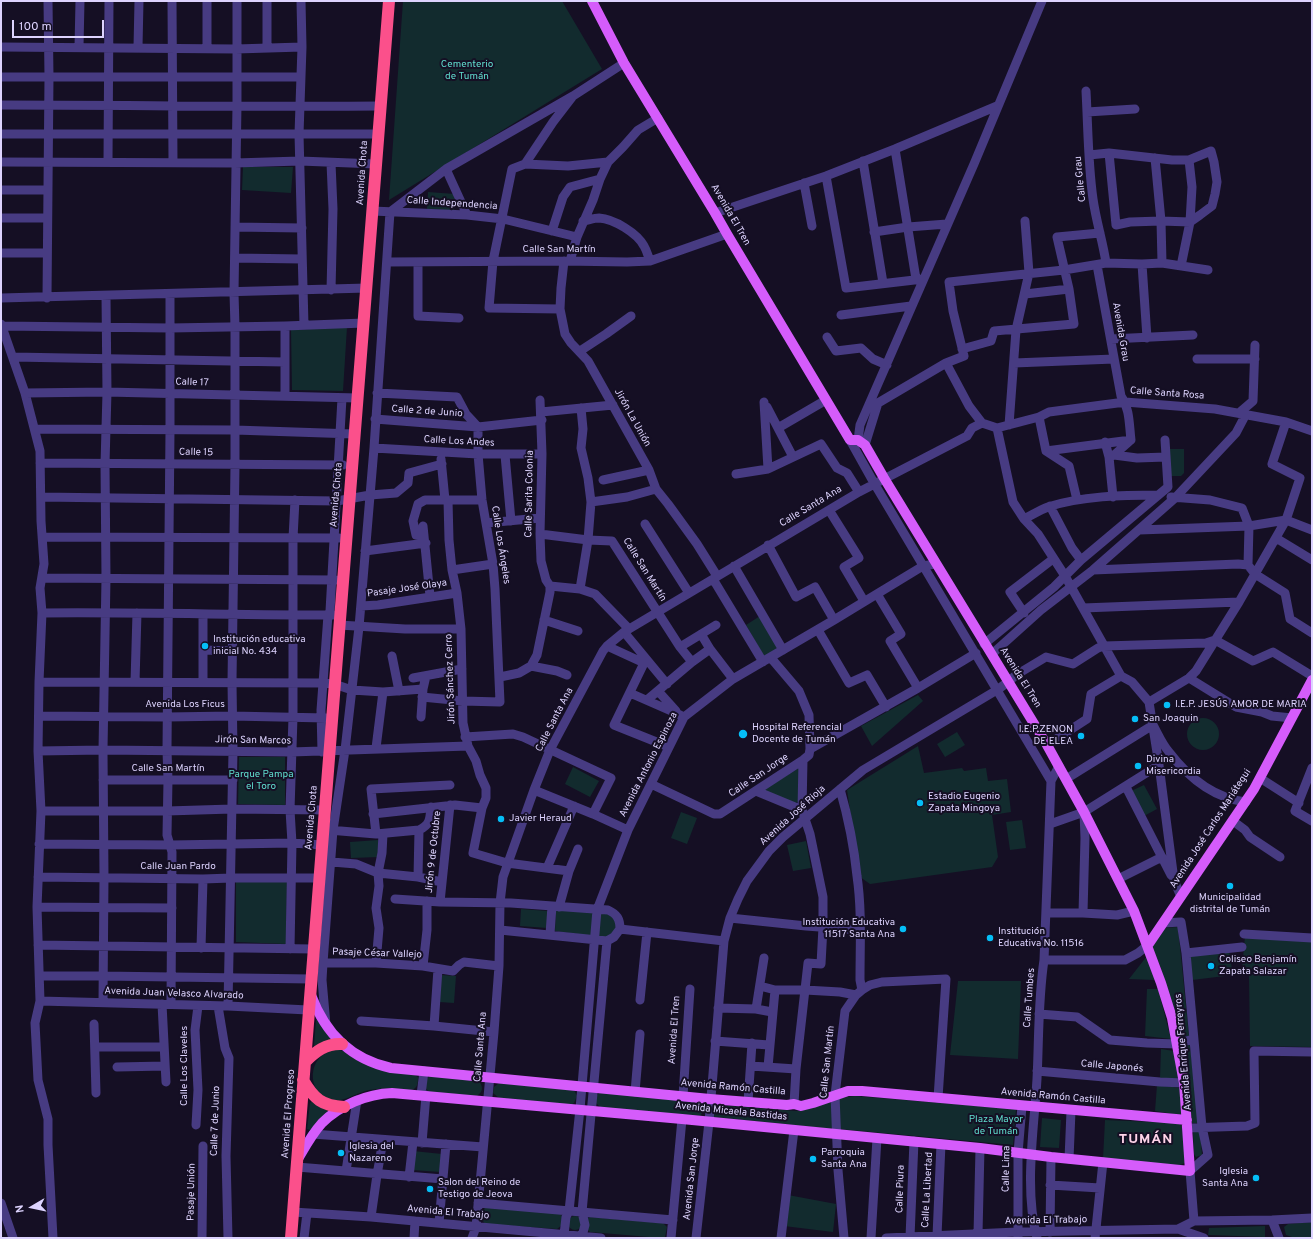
<!DOCTYPE html>
<meta charset="utf-8">
<style>
body{margin:0}
#map{position:relative;width:1313px;height:1239px;overflow:hidden;background:#150f24;font-family:Overpass,sans-serif}
canvas{display:block}
.frame{position:absolute;inset:0;border:2px solid #ddd3fe;pointer-events:none}
.north{position:absolute;left:12px;top:1187px;width:40px;height:40px;-webkit-text-stroke:3px #150f24;paint-order:stroke;rotate:261deg;font-size:11px;font-weight:700;line-height:16px;text-align:center;color:#ddd3fe}
.north::after{content:'';display:block;margin:auto;width:14px;height:18px;background:#ddd3fe;clip-path:polygon(50% 0,100% 100%,50% 72%,0 100%)}
.scale{position:absolute;left:12px;top:20px;width:92px;height:18px;box-sizing:border-box;border:2px solid #ddd3fe;border-top:0;padding-left:5px;font-size:12px;line-height:14px;white-space:nowrap;color:#ddd3fe;-webkit-text-stroke:3px #150f24;paint-order:stroke}
</style>
<div id="map">
<canvas width="1313" height="1239"></canvas>
<div class="frame"></div>
<div class="north">N</div>
<div class="scale">100 m</div>
</div>
<script>
const ctx = document.querySelector('canvas').getContext('2d');
ctx.lineJoin = 'round';
function paint(path, color) { ctx.fillStyle = color; ctx.fill(path, 'evenodd'); }
function trace(path, color, width, dash) { ctx.strokeStyle = color; ctx.lineWidth = width; ctx.lineCap = dash ? 'butt' : 'round'; ctx.setLineDash(dash || []); ctx.stroke(path); }
function write(font, color, halo, rows, align = 'center') {
  ctx.font = font + ' Overpass,sans-serif'; ctx.lineWidth = 4; ctx.setLineDash([]); ctx.textBaseline = 'middle'; ctx.strokeStyle = halo; ctx.fillStyle = color; for (const [text, x, y, turn = 0] of rows) {
    ctx.save(); ctx.translate(x, y); ctx.rotate((+turn || 0) * Math.PI / 180); ctx.textAlign = isNaN(turn) ? turn : align; if (halo) ctx.strokeText(text, 0, 0); ctx.fillText(text, 0, 0); ctx.restore();
  }
}
paint(new Path2D(`
 M403,1H562L602,69L389,200Z
 M243,167H293L291,193L242,190Z
 M428,192L455,194L454,211L427,209Z
 M347,327L343,391L292,390L291,330Z
 M1169,449H1184V473L1181,476H1169Z
 M760,616L780,650L765,658L746,625Z
 M918,695L923,701L872,746L861,726Z
 M1187 734a16 16 0 1 1 32 0a16 16 0 1 1-32 0Z
 M957,732L965,745L945,757L937,744Z
 M918,746L924,773L962,768L964,771L986,768L988,781L1007,779L1011,812L992,815L998,857L992,867L870,884L860,877L847,790Z
 M239,757H285V805L238,804Z
 M573,767L599,781L590,797L565,784Z
 M799,768V802L795,803L765,791L764,789Z
 M1144,785L1157,809L1144,816L1131,791Z
 M681,812L697,818L687,844L671,838Z
 M1022,820L1026,848L1010,850L1006,822Z
 M378,840L379,857L351,858L350,842Z
 M806,841L811,868L793,871L787,845Z
 M236,880L287,881L286,944L236,942Z
 M521,909L548,911L547,928L520,926Z
 M556,909L593,911L592,936L555,931Z
 M600,913L613,915L618,928L608,937H598Z
 M1178,927L1189,1036L1180,1037L1161,968L1152,946L1165,928Z
 M1245,936L1312,942V1047L1250,1046L1249,976L1242,969Z
 M1229,951L1233,975L1192,980L1189,957L1192,955Z
 M1147,956L1155,980L1129,979Z
 M441,975L456,976L454,1003L439,1002Z
 M958,981H1021L1018,1059L950,1055Z
 M1147,989H1158L1171,1039L1145,1036Z
 M316,1020H319L332,1039L315,1048L314,1045Z
 M1190,1045L1199,1123H1192L1189,1093L1182,1046Z
 M1161,1049L1174,1051L1179,1079L1160,1078Z
 M333,1050H340L413,1074L418,1077C418,1082 418,1088 412,1090C407,1091 399,1089 394,1089C386,1088 377,1089 369,1090C354,1093 342,1105 326,1099C323,1098 321,1096 319,1093C307,1078 313,1055 333,1050Z
 M430,1076L478,1080C483,1086 484,1091 477,1096L429,1092L425,1087L427,1078Z
 M499,1083L574,1090L577,1096L574,1103L569,1106L499,1098L493,1093L494,1087Z
 M1157,1085L1180,1088L1183,1113L1180,1115L1155,1111Z
 M600,1092L702,1103L703,1112L700,1116L601,1108L596,1103V1096Z
 M855,1096L1016,1109L1013,1145L839,1129L838,1098Z
 M832,1100L833,1129L714,1117L715,1105L796,1111L808,1109Z
 M312,1101L326,1109L328,1112L310,1130L307,1129L310,1103Z
 M1042,1118L1061,1120L1059,1148L1040,1147Z
 M1105,1120L1179,1123L1183,1127L1185,1163L1180,1165L1103,1159Z
 M1194,1130L1200,1131L1202,1155L1196,1157L1194,1154L1193,1133Z
 M413,1151L442,1154L440,1172L412,1170Z
 M788,1195L836,1204L833,1232L784,1226Z
 M486,1207L561,1214L562,1217V1225L557,1229L486,1224C480,1221 481,1211 486,1207Z
 M568 1223a7 7 0 1 1 14 0a7 7 0 1 1-14 0Z
 M590,1217L663,1223L667,1227L665,1237L661,1238L590,1232L587,1229L588,1218Z
 M1312,1222V1237H1292L1286,1235L1284,1227L1288,1224Z
 M1265,1226V1237L1208,1235L1209,1228Z`), '#122b2e');
trace(new Path2D(`
 M172,1L173,162
 M207,1V48
 M267,1V48
 M301,1L302,47L299,134L304,325
 M1,47L236,49L302,47
 M79,47L80,1
 M138,47L139,1
 M1,77H301
 M1086,91C1088,127 1088,164 1093,199C1096,221 1103,242 1106,263
 M1,105C127,105 254,107 380,106
 M1087,112L1135,109
 M1,134H378
 M895,149L916,279
 M1089,155L1109,153L1172,160H1189L1211,151L1214,162L1217,182L1215,194L1212,206L1200,215L1190,222L1161,221L1130,222L1116,225L1109,153
 M1155,158L1161,221L1162,263
 M863,161L883,283
 M1,162L235,163L300,161L376,164
 M108,162L109,1
 M331,163L333,209L331,290
 M525,164L568,166L608,162
 M446,169L467,215
 M826,176L846,288L923,279
 M804,183L812,226
 M1,190H48
 M372,211L467,215L503,219L577,237
 M715,213L826,176L895,149L997,106
 M1,218H47
 M583,221C589,220 594,218 599,218C614,219 637,233 644,246C647,251 648,256 650,261
 M235,227L302,228
 M552,231L563,197L570,187L600,179
 M874,232L908,227L947,224
 M1,253H47
 M235,258L302,259
 M564,261L561,288L560,309L565,334L571,343L588,361L649,470L656,489L668,504L697,544L717,576
 M570,261L577,237L593,200L600,179L608,162L623,147L638,130L658,118
 M387,262L564,261L627,262L650,261L727,234
 M418,262V316L459,318
 M1142,264L1147,338
 M1097,265L1121,396C1130,409 1129,424 1131,440L1114,455L1109,457
 M1181,266L1190,222L1192,187L1189,160
 M1025,294L1069,289
 M170,295V430L167,750L168,780L167,835L172,852L171,1004
 M1,298L367,288
 M47,298L49,77L48,1
 M560,309L489,308L493,261L512,169L525,164L553,122L573,96L624,63
 M841,315L911,306
 M1,324L25,393L40,451L41,521L44,564L40,588L42,613L39,682L38,751L41,811L37,907L40,1001L35,1023L38,1080L48,1119V1145L53,1238
 M2,326L170,328L285,326L364,323
 M285,326V396
 M827,337L836,351L861,348L873,359L887,365
 M1111,339L1193,335
 M962,349L991,341L994,331L1074,324L1069,289L1057,237L1100,233
 M580,351L606,334L631,316
 M13,357L285,362
 M1197,359H1255
 M946,363L969,406L982,423L997,428L1039,417L1049,412L1125,402L1215,409L1286,422L1312,431
 M1014,363L1114,359
 M25,393L107,392L358,398
 M377,393L457,397L466,414L478,427V454L482,500L493,564L495,589L500,702L463,701L422,697
 M540,400L542,454L540,534L541,561L546,580L550,586
 M764,402L768,469
 M767,407L793,457
 M541,412L613,405
 M1239,413L1253,401L1255,345
 M1039,417L1046,451L1069,466L1077,500
 M375,419L478,427L542,420
 M1009,425L1016,330L1029,273L1025,221
 M778,428L826,400
 M997,428L1013,502L1024,519L1038,534L1065,576L1121,676L1132,682L1149,702L1159,765L1174,880L1181,897
 M35,429L235,430L354,434
 M850,440L874,483L1051,781
 M858,440L860,425L974,164L1042,1
 M1105,442L1109,457L1113,497
 M865,445L878,403L946,363L964,356L953,311L949,282L1064,270L1106,263L1142,264L1162,263L1208,270
 M374,448L478,454H542
 M1046,451L1131,440
 M505,455L511,521
 M1114,455L1137,458L1166,457
 M441,459L445,500
 M40,463L343,465
 M736,474L768,469L821,444L837,468L847,473L859,492
 M603,480L649,470
 M41,497L337,501L370,495L396,493L408,483L409,473L442,464
 M1171,497L1210,500L1242,508L1249,526L1248,565
 M448,500L449,540L452,570L457,593L461,629L463,723L468,746L476,761L480,775L486,788V798L482,808L473,853L507,863L569,871
 M591,502L627,497L656,489
 M1050,506L1072,548L1081,560
 M829,510L859,558L844,567L864,601
 M1024,519C1032,515 1040,510 1048,507C1080,496 1124,495 1158,495
 M486,523L540,518
 M645,524L689,593
 M423,526L430,596
 M1139,530L1249,526L1286,520L1312,530
 M540,534L588,540L612,541L680,647L692,662
 M424,535H416L413,521L418,504L425,500H482
 M43,537L339,538
 M1276,538L1312,560
 M768,545L796,597L815,587L834,620
 M365,551L426,543
 M734,566L783,650
 M452,570L493,564
 M1093,570L1238,564L1248,565L1255,574L1285,593L1290,619L1312,633
 M42,578L336,580
 M713,579L763,662
 M550,586L580,589L595,594L629,629
 M580,589L588,540L591,502L588,478L581,448L583,429L581,408
 M877,594L901,634L890,641L918,688
 M361,606L378,605L457,593
 M1083,608L1239,602
 M42,613C139,612 236,615 333,615
 M1024,613L1010,592L1053,559
 M544,620L578,631
 M339,625L405,629H461
 M818,630L849,683L867,675L886,707
 M624,632L667,684
 M701,634L710,649L733,679
 M984,644L1054,587L1081,560L1168,487L1165,440
 M607,646L644,663
 M680,647L716,625
 M203,650L233,651
 M992,654L1041,610L1093,570L1175,498L1236,433L1246,414
 M392,656L399,691
 M646,659L614,725L669,747
 M531,666L557,671L567,675
 M500,677L519,673L531,666L537,655L550,592V586
 M413,678L462,669
 M1189,678L1236,707L1262,712L1272,716L1292,718
 M39,682L323,683L334,684L352,690L383,692L423,689
 M135,682L137,613
 M203,682V614
 M658,691L676,711
 M630,693L678,714L684,717
 M647,700L692,662L710,649
 M1149,702L1189,678L1196,671L1239,602L1286,520L1300,478L1272,464L1286,422
 M39,716L167,717L232,716L326,718
 M421,717L423,689L426,676
 M465,737L513,734L523,737L611,778L593,814
 M1047,745L1087,719L1091,694L1121,676
 M376,748L383,692
 M810,749L918,688L976,653
 M38,751L103,750L291,752L468,746
 M322,752L321,710L328,615L330,611L342,398
 M1312,768L1295,811L1312,821
 M1260,778L1299,803
 M1066,779L1153,725C1158,734 1162,744 1169,752C1188,777 1213,798 1246,802
 M103,780H233
 M651,784L714,814H720L803,760L809,755L810,749L809,715L799,691L771,658
 M1126,787L1171,875
 M840,789C848,817 854,846 857,876C862,910 860,945 860,980L862,990
 M534,790L593,814L628,830
 M756,791L802,810
 M41,811H167L232,809L325,810
 M373,814L455,805L482,808
 M1233,821L1245,830L1250,837L1280,857
 M1050,824L1084,812L1159,765
 M329,830L376,834L419,830C430,825 430,819 431,807
 M376,834L371,789L450,785
 M39,844L171,845L292,843L322,845
 M332,862L356,864L378,873L418,877L442,882
 M547,868L574,806
 M38,877L203,879L231,878H319
 M418,877L419,830
 M1118,879L1162,857
 M395,899L440,902L511,903L608,910C617,914 620,919 620,929
 M440,902L450,805
 M37,907L172,908
 M559,907L569,871L578,849
 M1047,913H1083L1117,915L1134,911
 M1083,913L1085,838L1084,812
 M730,918L806,926L860,930
 M1163,923L1181,922L1186,953L1202,1127L1208,1155L1190,1171L1194,1221
 M500,930L607,941L614,937L620,929L724,941
 M550,934L552,906
 M1244,934L1312,938
 M38,945L313,949
 M201,948L203,879
 M290,949L292,843L290,810L293,717V538L295,500
 M1186,953L1242,947
 M1044,960H1125L1138,953L1148,945
 M323,963H376L423,966L453,971L459,965L464,962L499,966
 M376,963L379,928L376,908L379,886L378,873L382,853L383,834
 M423,966L427,930V901
 M40,976H103L311,979
 M760,986L775,990H805L840,992L856,995
 M640,1000L647,932
 M40,1001L228,1006L308,1010
 M103,1002L104,877L103,750L106,578L105,464L107,392L106,296
 M162,1004L166,1082
 M218,1006L225,1048L229,1058L226,1156L228,1238
 M228,1006L233,751L232,682L235,465V327L234,293L237,105V1
 M718,1008L756,1009L772,1012
 M756,1009L764,958
 M1039,1014L1077,1017L1110,1040L1147,1043L1177,1044L1193,1039
 M361,1021L434,1026L494,1032
 M94,1024L96,1093
 M326,1025L322,980L323,963L333,830L345,750L359,627L374,448L390,212L446,169L573,96
 M434,1026L438,969
 M715,1041L769,1045
 M95,1047H164
 M751,1066L796,1069
 M117,1067L165,1066
 M768,1067L775,990
 M1037,1071L1160,1082L1184,1083
 M635,1092L640,1034
 M421,1095L424,1071
 M683,1096L690,989
 M748,1102L752,1043
 M794,1104L796,1069L808,963L821,964L823,927V897L810,834L802,810L803,760
 M196,1125L198,1090L195,1030L198,1006
 M1187,1128L1247,1126L1255,1123L1254,1051L1312,1052
 M313,1134L483,1147
 M422,1143L426,1095
 M1069,1159L1071,1111
 M297,1167L443,1179
 M346,1171L357,1100
 M409,1177L413,1142
 M1050,1185L1100,1188
 M1,1203L13,1238
 M478,1203L673,1220
 M293,1212L371,1217L601,1238
 M371,1217L377,1175L383,1140
 M1272,1220L1279,1238
 M439,1223L446,1144
 M1178,1229L1194,1221L1272,1220L1312,1218
 M1050,1232L1051,1157
 M978,1234L980,1148
 M564,1235L566,1217L569,1211L580,1109L597,910L628,830L684,717L733,679L834,620L923,566L935,564
 M582,1236L585,1225L582,1212L607,941
 M937,1236L941,1144
 M910,1237L914,1141
 M202,1238L203,1146
 M304,1238L307,1213
 M414,1238L415,1221
 M472,1238L476,1227L494,1032L499,966L500,903L503,877L534,790L550,750L603,651L607,646L624,632L859,492L967,436L972,428L982,423
 M671,1238L682,1119
 M696,1238L709,1122L724,941L730,918L738,899L747,881L769,851L783,837L863,770L997,690L1008,682L1016,675L1046,657L1073,664L1098,648L1104,646L1206,643L1215,640L1253,661L1273,652L1312,676
 M781,1238L794,1130
 M844,1238L838,1170L835,1095L845,1011L856,995L862,990L870,985L882,982L946,979L938,1098
 M871,1238L877,1138
 M886,1238L1017,1232L1178,1229L1204,1238
 M1018,1238V1153L1022,1106
 M1037,1238C1024,1190 1034,1129 1037,1079C1039,1040 1038,1000 1044,960L1051,781L1059,766
 M1095,1238L1103,1162`), '#473b82', 9);
trace(new Path2D(`
 M1148,945L1254,789L1312,680
 M311,995C325,1033 350,1059 391,1068L710,1099L787,1105L794,1104L801,1106L813,1103L848,1091H862L1187,1120
 M298,1159C305,1147 312,1134 322,1123C340,1105 367,1094 392,1093L682,1119L980,1148L1051,1157L1190,1171L1184,1083L1172,1018L1161,983L1134,911L1084,812L1047,745L884,478L865,445L858,440H850L727,234L715,213L624,63L592,1`), '#d55cfb', 10);
trace(new Path2D(`
 M305,1062C315,1052 326,1043 342,1044
 M303,1080C314,1099 322,1106 344,1107
 M291,1238L389,1`), '#fb508b', 12);
for (const [x, y, r, color] of [
 [205,646,4,"#05bef7"],
 [1167,705,4,"#05bef7"],
 [1135,719,4,"#05bef7"],
 [743,734,5,"#05bef7"],
 [1081,736,4,"#05bef7"],
 [1138,766,4,"#05bef7"],
 [920,803,4,"#05bef7"],
 [501,819,4,"#05bef7"],
 [1230,886,4,"#05bef7"],
 [903,929,4,"#05bef7"],
 [990,938,4,"#05bef7"],
 [1211,966,4,"#05bef7"],
 [341,1153,4,"#05bef7"],
 [813,1159,4,"#05bef7"],
 [1256,1178,4,"#05bef7"],
 [430,1189,4,"#05bef7"]
]) { const dot = new Path2D(); dot.arc(x, y, r, 0, 2 * Math.PI); ctx.fillStyle = color; ctx.fill(dot); trace(dot, '#150f24', 1.5); }
write('10px', '#60ddce', '#150f24', [
 ["Cementerio",467,65],
 ["de Tumán",467,77],
 ["Parque Pampa",261,775],
 ["el Toro",261,787],
 ["Plaza Mayor",996,1120],
 ["de Tumán",996,1132]
]);
write('10px', '#ddd3fe', '#150f24', [
 ["Avenida Chota",363,173,-86],
 ["Calle Grau",1081,179,-96],
 ["Calle Independencia",452,204,4],
 ["Avenida El Tren",730,215,60],
 ["Calle San Martín",559,250],
 ["Avenida Grau",1120,332,80],
 ["Calle 17",192,383,2],
 ["Calle Santa Rosa",1167,394,4],
 ["Calle 2 de Junio",427,412,4],
 ["Jirón La Unión",632,418,61],
 ["Calle Los Andes",459,442,3],
 ["Calle 15",196,453,1],
 ["Calle Sarita Colonia",530,494,-89],
 ["Avenida Chota",337,495,-85],
 ["Calle Santa Ana",811,507,-31],
 ["Calle Los Ángeles",500,545,81],
 ["Calle San Martín",644,570,58],
 ["Pasaje José Olaya",407,589,-8],
 ["Avenida El Tren",1020,678,58],
 ["Jirón Sánchez Cerro",451,679,-92],
 ["Avenida Los Ficus",185,705],
 ["Calle Santa Ana",555,720,-63],
 ["Jirón San Marcos",253,741,1],
 ["Avenida Antonio Espinoza",649,765,-63],
 ["Calle San Martín",168,769],
 ["Calle San Jorge",759,776,-34],
 ["Avenida José Rioja",793,816,-42],
 ["Avenida Chota",312,818,-85],
 ["Avenida José Carlos Mariátegui",1211,829,-57],
 ["Jirón 9 de Octubre",434,852,-84],
 ["Calle Juan Pardo",178,867],
 ["Pasaje César Vallejo",377,954,2],
 ["Avenida Juan Velasco Alvarado",174,994,2],
 ["Calle Tumbes",1030,998,-86],
 ["Avenida El Tren",675,1030,-86],
 ["Calle Santa Ana",481,1047,-85],
 ["Avenida Enrique Ferreyros",1184,1052,-95],
 ["Calle San Martín",828,1062,-84],
 ["Calle Los Claveles",185,1066,-90],
 ["Calle Japonés",1112,1067,5],
 ["Avenida Ramón Castilla",733,1088,5],
 ["Avenida Ramón Castilla",1053,1097,5],
 ["Avenida Micaela Bastidas",731,1112,6],
 ["Avenida El Progreso",289,1114,-86],
 ["Calle 7 de Junio",216,1121,-88],
 ["Calle Lima",1007,1169,-89],
 ["Avenida San Jorge",692,1179,-84],
 ["Calle Piura",901,1189,-88],
 ["Calle La Libertad",928,1190,-87],
 ["Pasaje Unión",192,1192,-89],
 ["Avenida El Trabajo",448,1213,5],
 ["Avenida El Trabajo",1046,1221,-1]
]);
write('10px', '#ddd3fe', '#150f24', [
 ["Institución educativa",213,640],
 ["inicial No. 434",213,652],
 ["I.E.P. JESÚS AMOR DE MARIA",1175,705],
 ["San Joaquin",1143,719],
 ["Hospital Referencial",752,728],
 ["Docente de Tumán",752,740],
 ["I.E.P.ZENON",1073,730,"right"],
 ["DE ELEA",1073,742,"right"],
 ["Divina",1146,760],
 ["Misericordia",1146,772],
 ["Estadio Eugenio",928,797],
 ["Zapata Mingoya",928,809],
 ["Javier Heraud",509,819],
 ["Municipalidad",1230,898,"center"],
 ["distrital de Tumán",1230,910,"center"],
 ["Institución Educativa",895,923,"right"],
 ["11517 Santa Ana",895,935,"right"],
 ["Institución",998,932],
 ["Educativa No. 11516",998,944],
 ["Coliseo Benjamín",1219,960],
 ["Zapata Salazar",1219,972],
 ["Iglesia del",349,1147],
 ["Nazareno",349,1159],
 ["Parroquia",821,1153],
 ["Santa Ana",821,1165],
 ["Iglesia",1248,1172,"right"],
 ["Santa Ana",1248,1184,"right"],
 ["Salon del Reino de",438,1183],
 ["Testigo de Jeova",438,1195]
], 'left');
ctx.letterSpacing = '1px';
write('bold 14px', '#fed4e9', '#150f24', [
 ["TUMÁN",1146,1140]
]);
ctx.letterSpacing = '0px';
</script>
